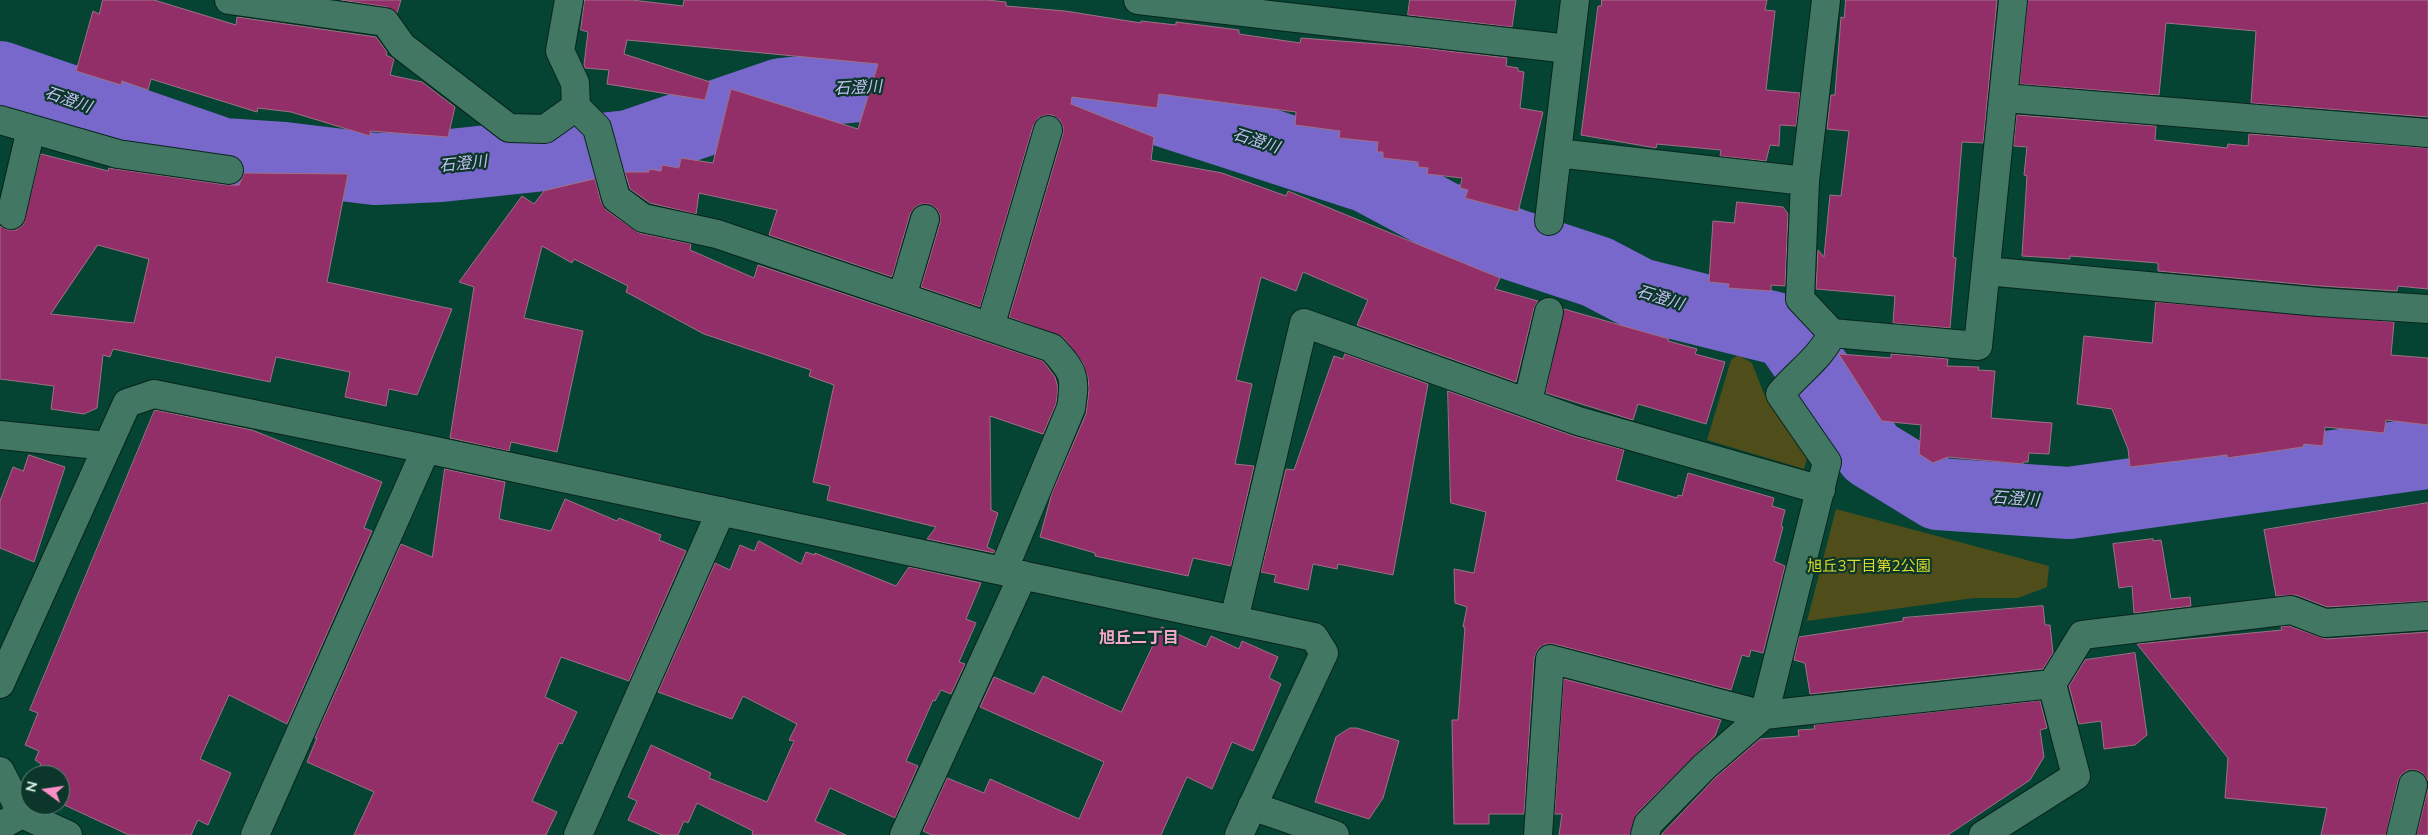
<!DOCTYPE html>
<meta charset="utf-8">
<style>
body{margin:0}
#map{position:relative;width:2428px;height:835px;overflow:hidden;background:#054332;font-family:Mulish,sans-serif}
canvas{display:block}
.north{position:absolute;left:20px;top:765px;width:50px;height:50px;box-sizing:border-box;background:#0b3629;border:1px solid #5e8376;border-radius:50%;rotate:284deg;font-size:14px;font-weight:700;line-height:20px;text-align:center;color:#daf6ea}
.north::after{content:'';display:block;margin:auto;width:18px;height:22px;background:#fa8fc7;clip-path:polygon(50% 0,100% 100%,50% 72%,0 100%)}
</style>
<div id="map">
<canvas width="2428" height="835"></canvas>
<div class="north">N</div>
</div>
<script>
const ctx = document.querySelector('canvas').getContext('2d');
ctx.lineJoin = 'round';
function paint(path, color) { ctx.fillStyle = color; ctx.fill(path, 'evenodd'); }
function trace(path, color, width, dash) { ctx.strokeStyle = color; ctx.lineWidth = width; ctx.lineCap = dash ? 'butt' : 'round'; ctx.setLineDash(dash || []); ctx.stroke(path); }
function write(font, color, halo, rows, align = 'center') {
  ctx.font = font + ' Mulish,"Noto Sans JP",sans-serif'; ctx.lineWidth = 4.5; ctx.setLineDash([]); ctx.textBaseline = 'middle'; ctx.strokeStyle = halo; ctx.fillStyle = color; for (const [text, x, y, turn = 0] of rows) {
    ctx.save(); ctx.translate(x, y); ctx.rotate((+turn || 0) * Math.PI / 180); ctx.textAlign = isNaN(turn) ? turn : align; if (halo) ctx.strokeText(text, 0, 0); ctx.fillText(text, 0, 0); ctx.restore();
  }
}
paint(new Path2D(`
 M1738,355L1752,363L1764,394L1810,449L1804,469L1707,440L1731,360Z
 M1836,509L2049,566L2047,587L2018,598H1974L1807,621Z`), '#4f4e1a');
trace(new Path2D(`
 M0,77L223,154L284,158L375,169L441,166L629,146L781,94L860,86L933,87L1003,101L1074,100L1140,103L1368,177L1441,216L1515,245L1597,272L1639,294L1787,331L1871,453L1938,494L2069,503L2428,453`), '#7868cb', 72);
const building = new Path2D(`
 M103,0H154L236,25L237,17L376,37L387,52L386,55L394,59L390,75L422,82L455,107L448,137L370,131V136L291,112L258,108L257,112L151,79L148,90L122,81L121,85L76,71L93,11L99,14Z
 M341,0H401L397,13L387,7Z
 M585,0H632L683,6L684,0H987L1006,2V6L1065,11L1141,23V21L1176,25V22L1239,30V34L1300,43L1301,38L1405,46L1507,58L1506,66L1518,68V71L1524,72L1520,108L1543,112L1518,212L1465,198L1468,190L1460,188L1462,178L1427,174L1428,168L1418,167V162L1383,158V152H1377L1378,142L1339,138L1340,131L1295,125L1296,112L1159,94L1157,108L1072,97L1071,104L1154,137L1151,160L1222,173L1286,196L1288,191L1500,278L1495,289L1538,301L1534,308L1516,382L1357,325L1368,300L1303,272L1296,291L1261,277L1236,380L1252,384L1235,464L1254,466L1231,566L1193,558L1188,576L1095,556V553L1040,537L1052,493L1086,414L1089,390L1088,378L1083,363L1064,338L1009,317L1063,134V127L1060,120L1053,115H1045L1038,118L1033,126L980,307L921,287L940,223V215L937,209L930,204H921L915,207L910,214L892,277L769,235L777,210L699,193L696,214L650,203L630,189L625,172H649V169L661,171L662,165L679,168L681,158L713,163L731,89L858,129L878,64L627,40L624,54L710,82L705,100L607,84L609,70L585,68L584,65L588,32L581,30Z
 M1410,0H1516L1512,27L1408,15Z
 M1602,0H1767L1765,10L1775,11L1766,90L1800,93L1796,126L1780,125L1779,146L1770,145L1766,161L1720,156L1721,150L1657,144L1656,148L1581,135L1598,6H1601Z
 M1846,0H1997L1983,143L1962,142L1953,257L1956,258L1950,328L1893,323L1895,296L1816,289L1818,250L1824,257L1830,195L1841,196L1849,131L1827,129L1831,95H1835L1841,17L1844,18Z
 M2028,0H2428V117L2251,103L2256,31L2166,23L2159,95L2020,84Z
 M2017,115L2156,126L2155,140L2227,148L2228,144L2248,146L2249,134L2428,148V289L2398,286L2397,291L2320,286L2158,271V263L2070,256V259L2022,256L2027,176L2024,175L2027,147L2014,146Z
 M41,154L108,171L109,168L227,185H239L244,173L348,174L327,282L452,309L417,395L389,389L386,406L345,397L350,372L276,357L270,382L113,349L110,357L103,355L97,408L84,414L51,409L54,386L0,379V226L8,230H16L23,225ZM98,245L149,259L134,323L51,314Z
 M595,179L601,202L606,210L639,233L691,244L690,250L754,278L758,265L1043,361L1055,377L1058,388L1056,404L1043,434L990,416L991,510L998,513L987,547L995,551L994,553L927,539L936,527L827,500L830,486L813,482L834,385L809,376L811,370L704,334L626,292L628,286L574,259L572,263L542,246L524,318L583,331L557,452L511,442L509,451L450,438L474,287L459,282L522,196L534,204L544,191Z
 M1737,202L1783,207L1788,214L1785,286L1771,285V291L1728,288L1729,284L1709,282L1713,221L1734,223Z
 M2156,302L2394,322L2391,355L2428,358V425L2386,420L2384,433L2325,427L2323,446L2304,444L2303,447L2227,458V455L2130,467L2128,449L2112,409L2077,404L2084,336L2152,343Z
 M1564,309L1669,339L1668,341L1697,349L1695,354L1725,362L1706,424L1638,404L1633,420L1546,393Z
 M1345,354L1428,384L1393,575L1338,564L1337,569L1313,564L1308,590L1274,582L1276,575L1261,572L1286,469L1294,470L1334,356L1343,359Z
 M1839,354L1891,358V354L1948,359L1947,366L1979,367L1978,370L1995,371L1991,418L2052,423L2049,454L2029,453L2028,462H2023V464L1948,457L1933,463L1919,454L1921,425L1882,421Z
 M1448,391L1573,436L1624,450L1616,480L1677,498L1678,495L1682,496L1688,473L1774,498L1772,506L1785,510L1781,526L1783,527L1774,561L1785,566L1763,653L1751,650L1749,657L1742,655L1731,690L1554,644H1545L1538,649L1534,658L1524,814H1489V824H1454L1452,720H1458L1465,627H1463L1467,607L1455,603L1454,569L1474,573L1486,512L1451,503Z
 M155,410L252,430L382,482L364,528L372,531L287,724L229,695L200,759L231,773L208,825L198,820L191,835H129L60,803V775H36L41,764L35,760L39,751L25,745L38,713L30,710Z
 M29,455L65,467L34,562L0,548V501L13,467L23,471Z
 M445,469L505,482L499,519L551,531L565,499L617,521L619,518L661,535L659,540L686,551L629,681L561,657L545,697L577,712L562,744L559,743L532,801L557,812L546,835H354L374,792L307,762L317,738H315L401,544L432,557Z
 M2428,503V601L2327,607L2296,595L2276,596L2264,530Z
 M2153,539V541L2161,540L2171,599L2190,597L2191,606L2134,613L2132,586L2119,588L2113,544Z
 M759,541L801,564L806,552L815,555V553L896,586L909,567L981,583L966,619L976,623L959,662L965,664L951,694L941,690L935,701L933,700L906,761L918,766L895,818L830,788L815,821L846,835H752L753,831L697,803L688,823L684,821L678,835H662L628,820L637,801L628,797L651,745L711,773L709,778L767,802L794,741L789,740L797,724L743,696L732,719L658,692L715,563L730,570L740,545L754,551Z
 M2043,606L2045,625H2050L2053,653L2043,669L1810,694L1805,663L1794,660L1799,637L1903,621V618Z
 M2289,626L2326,639L2428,632V781L2423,773L2416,770H2408L2401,775L2398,781L2386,835H2321L2327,808L2225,798L2228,758L2137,644L2282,630L2281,627Z
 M1162,627L1206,647L1211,636L1239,649L1242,641L1278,657L1269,678L1281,684L1253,751L1232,742L1212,789L1187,777L1161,835H932L923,831L947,778L984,793L990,779L1079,819L1104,762L980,707L994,677L1034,694L1043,676L1121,712Z
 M2135,653L2147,735L2135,745L2104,749L2101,721L2079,724L2069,686L2085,660Z
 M1564,679L1721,720L1715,736L1637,813L1630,835H1559L1562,814H1555Z
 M2040,701L2047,728L2040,730L2044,757L2030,780L1948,835H1661L1716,777L1760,739L1799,736L1798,730L1815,729L1814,725Z
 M1350,728H1357L1399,741L1383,798L1369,819L1315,802L1336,737Z
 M2428,789V835H2417Z`);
paint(building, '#922f69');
trace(building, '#9f7187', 1);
const minor = new Path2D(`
 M229,0L385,22L402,46L509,128L545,129L576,107
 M569,0L560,51L575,83L576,107L597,128L616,198L643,218L717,234L1052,348C1074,372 1076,376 1071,408L1003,571
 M1138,0L1569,49
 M1826,0L1805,181L1800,299L1832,333L1978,346L2013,0
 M2005,98L2428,133
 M0,120L118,154L229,170
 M1557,153L1805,181
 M11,215L31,129
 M1549,221L1575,0
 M1986,271L2319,302L2428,309
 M902,297L925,219
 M990,327L1048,130
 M1528,401L1549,312
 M0,435L107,446
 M1234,620L1304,323L1578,421L1821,490
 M0,684L127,403L154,394L426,449L1314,637L1324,653L1239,835
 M0,771L22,814L0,826
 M1252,806L1335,835
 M22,814L68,835
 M255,835L426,449
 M578,835L721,511
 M904,835L1023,575
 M1538,835L1550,659L1764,715L2052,684
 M1645,835L1648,824L1705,766L1764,715L1827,462L1780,394C1797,373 1821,358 1832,333
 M1983,835L2076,776L2052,684L2082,635L2291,610L2325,623L2428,616
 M2401,835L2413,785`);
trace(minor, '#08251c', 30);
trace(minor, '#417763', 28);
write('15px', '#dedb2d', '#0b3629', [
 ["旭丘3丁目第2公園",1869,566]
]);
write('italic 16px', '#c5c1f4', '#0b3629', [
 ["石澄川",858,88,-3],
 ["石澄川",68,100,19],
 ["石澄川",1256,141,18],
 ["石澄川",463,164,-6],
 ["石澄川",1660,298,17],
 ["石澄川",2015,499,4]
]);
write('bold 16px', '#f2a7cc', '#0b3629', [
 ["旭丘二丁目",1139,638]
]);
</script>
